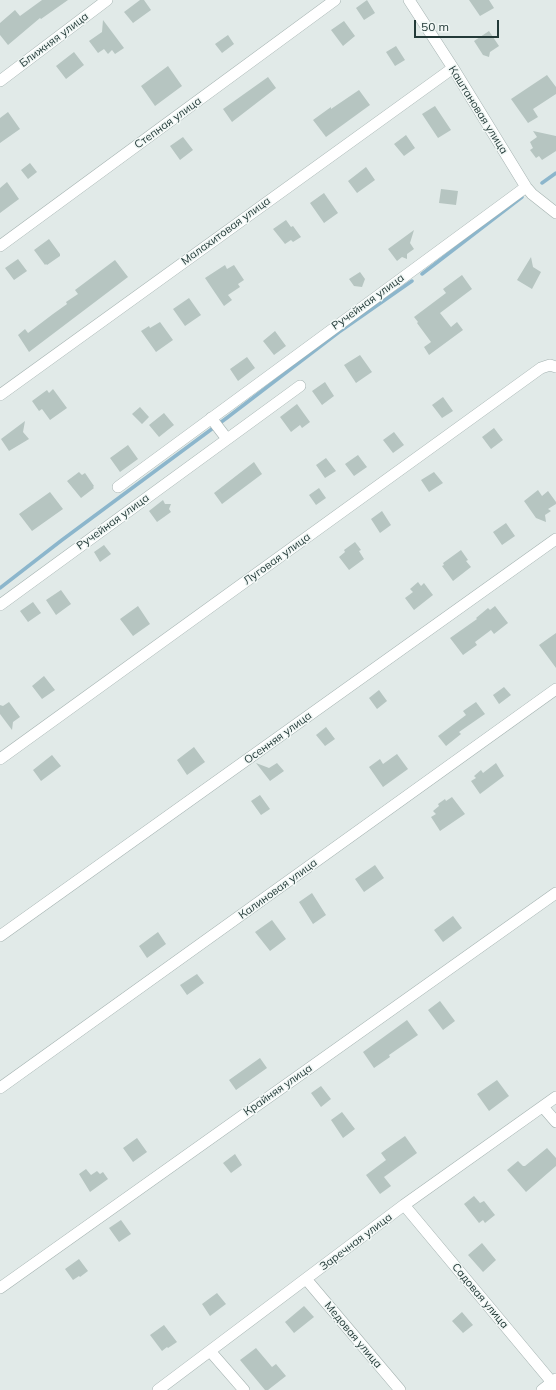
<!DOCTYPE html>
<html>
<head>
<meta charset="utf-8">
<style>
	body { margin:0 }
	#map { position:relative; width:556px; height:1390px; overflow:hidden; background:#e1eae8; font-family:Mulish,sans-serif }
	canvas { display:block }
	.scale { position:absolute; left:414px; top:20px; width:85px; height:18px; box-sizing:border-box; border:2px solid #233a38; border-top:0; padding-left:5px; font-size:12px; line-height:14px; white-space:nowrap; color:#233a38; -webkit-text-stroke:3px #f1f7f5; paint-order:stroke }
</style>
</head>
<body>
<div id="map">
<canvas width="556" height="1390"></canvas>
<div class="scale">50 m</div>
</div>
<script>
const context = document.querySelector('canvas').getContext('2d');
context.lineJoin = 'round';
function stroke(path, color, width, dash) {
  context.strokeStyle = color;
  context.lineWidth = width;
  context.lineCap = dash ? 'butt' : 'round';
  context.setLineDash(dash || []);
  context.stroke(path);
}
function fillPath(path, color) {
  context.fillStyle = color;
  context.fill(path, 'evenodd');
}
function label(font, color, halo, rows, align = 'center') {
  context.font = font + ' Mulish,sans-serif';
  context.lineWidth = 3;
  context.setLineDash([]);
  context.textBaseline = 'middle';
  context.strokeStyle = halo;
  context.fillStyle = color;
  for (const [text, x, y, turn = 0] of rows) {
    context.save();
    context.translate(x, y);
    context.rotate((+turn || 0) * Math.PI / 180);
    context.textAlign = isNaN(turn) ? turn : align;
    if (halo) context.strokeText(text, 0, 0);
    context.fillText(text, 0, 0);
    context.restore();
  }
}
const stream = new Path2D(`
	M 542,183 L 556,173
	M 422,274 L 522,197
	M 0,588 L 62,540 L 228,417 L 339,332 L 412,281`);
const building = new Path2D(`
	M 42,0 L 68,0 L 41,19 L 40,18 L 8,45 L 0,35 L 0,23 L 15,10 L 20,16 Z
	M 140,0 L 144,0 L 151,10 L 133,23 L 124,12 Z
	M 367,0 L 375,13 L 364,20 L 356,8 Z
	M 469,0 L 489,0 L 494,8 L 480,16 Z
	M 103,20 L 124,48 L 115,54 L 112,50 L 108,54 L 104,49 L 98,53 L 89,41 L 102,32 Z
	M 344,21 L 355,36 L 343,46 L 331,30 Z
	M 489,31 L 499,46 L 490,52 L 489,57 L 483,55 L 474,41 Z
	M 228,35 L 234,44 L 222,53 L 215,44 Z
	M 396,46 L 405,60 L 395,66 L 386,52 Z
	M 74,52 L 84,65 L 66,79 L 56,66 Z
	M 168,66 L 182,86 L 155,106 L 141,86 Z
	M 547,75 L 556,87 L 556,94 L 533,109 L 538,117 L 528,123 L 511,99 Z
	M 268,77 L 276,88 L 232,122 L 223,109 Z
	M 359,90 L 370,105 L 326,137 L 313,120 L 331,107 L 331,109 Z
	M 435,106 L 451,130 L 438,138 L 422,114 Z
	M 8,112 L 20,129 L 0,143 L 0,118 Z
	M 533,131 L 556,136 L 556,151 L 542,160 L 539,156 L 536,158 L 530,150 L 533,148 L 530,142 L 537,137 Z
	M 406,135 L 415,148 L 404,156 L 394,144 Z
	M 183,137 L 193,150 L 180,160 L 170,146 Z
	M 30,163 L 37,172 L 28,179 L 21,170 Z
	M 366,167 L 375,180 L 357,193 L 348,181 Z
	M 7,182 L 19,199 L 0,213 L 0,188 Z
	M 441,189 L 458,191 L 456,205 L 439,203 Z
	M 324,193 L 338,213 L 324,223 L 310,203 Z
	M 286,220 L 291,227 L 293,226 L 301,237 L 293,242 L 291,240 L 285,244 L 273,229 Z
	M 414,230 L 410,243 L 414,249 L 407,254 L 407,259 L 402,257 L 397,261 L 388,249 Z
	M 49,239 L 60,254 L 60,256 L 47,265 L 46,264 L 45,265 L 34,250 Z
	M 531,257 L 533,267 L 541,272 L 532,289 L 517,280 Z
	M 18,259 L 27,271 L 14,280 L 5,268 Z
	M 115,260 L 128,277 L 29,352 L 18,335 L 25,329 L 28,333 L 53,314 L 67,304 L 66,302 L 78,294 L 75,290 Z
	M 225,265 L 227,269 L 234,265 L 244,280 L 238,284 L 240,287 L 228,295 L 232,300 L 224,306 L 205,278 Z
	M 360,272 L 365,279 L 362,287 L 354,286 L 349,279 Z
	M 462,275 L 472,289 L 440,313 L 451,327 L 457,322 L 463,330 L 429,355 L 424,347 L 431,342 L 417,323 L 418,322 L 414,317 L 446,293 L 443,289 Z
	M 189,298 L 201,315 L 185,326 L 173,309 Z
	M 160,322 L 173,340 L 156,352 L 141,331 L 149,326 L 150,328 Z
	M 275,331 L 286,346 L 274,355 L 263,341 Z
	M 360,355 L 372,372 L 356,383 L 344,365 Z
	M 247,357 L 255,368 L 238,381 L 230,369 Z
	M 325,382 L 334,396 L 322,405 L 312,391 Z
	M 53,389 L 67,408 L 50,420 L 42,409 L 39,411 L 32,401 L 47,390 L 49,393 Z
	M 443,397 L 453,411 L 442,418 L 432,405 Z
	M 297,404 L 310,422 L 302,428 L 300,425 L 291,432 L 280,417 Z
	M 140,407 L 149,417 L 142,424 L 132,414 Z
	M 164,413 L 174,425 L 159,437 L 149,425 Z
	M 25,421 L 23,432 L 29,439 L 9,451 L 1,439 Z
	M 494,428 L 503,440 L 491,449 L 482,437 Z
	M 394,432 L 404,445 L 393,453 L 383,440 Z
	M 128,445 L 138,459 L 120,472 L 110,458 Z
	M 358,455 L 367,467 L 354,476 L 345,464 Z
	M 326,458 L 336,471 L 325,478 L 316,465 Z
	M 254,462 L 262,474 L 222,504 L 214,493 Z
	M 79,472 L 82,475 L 85,473 L 94,486 L 93,487 L 94,488 L 81,498 L 67,481 Z
	M 434,472 L 443,483 L 429,492 L 421,480 Z
	M 319,488 L 326,498 L 316,505 L 309,495 Z
	M 538,490 L 542,496 L 548,491 L 556,502 L 556,504 L 548,509 L 551,511 L 545,515 L 546,522 L 536,518 L 524,501 Z
	M 50,492 L 63,509 L 32,531 L 19,514 Z
	M 163,500 L 165,504 L 171,504 L 169,509 L 171,512 L 157,522 L 149,511 Z
	M 382,511 L 391,525 L 380,533 L 371,519 Z
	M 506,523 L 515,536 L 502,545 L 493,532 Z
	M 355,542 L 361,550 L 359,551 L 364,559 L 349,570 L 339,557 L 345,552 L 344,550 Z
	M 104,545 L 111,554 L 100,562 L 94,552 Z
	M 461,550 L 468,560 L 466,561 L 471,567 L 453,581 L 442,566 L 444,565 L 443,563 Z
	M 418,582 L 421,586 L 424,583 L 433,595 L 414,610 L 405,598 L 413,592 L 410,589 Z
	M 61,590 L 71,604 L 56,615 L 46,600 Z
	M 33,602 L 41,613 L 28,622 L 20,611 Z
	M 138,606 L 150,624 L 133,636 L 120,619 Z
	M 495,606 L 508,623 L 494,634 L 491,630 L 475,642 L 477,645 L 463,655 L 450,638 L 477,619 L 476,618 L 488,608 L 490,610 Z
	M 556,633 L 556,668 L 539,645 Z
	M 44,676 L 55,690 L 42,699 L 32,686 Z
	M 504,687 L 511,695 L 499,704 L 493,695 Z
	M 379,690 L 387,701 L 377,709 L 369,698 Z
	M 9,702 L 20,717 L 13,722 L 12,730 L 0,714 L 0,705 L 3,706 Z
	M 476,702 L 485,714 L 459,732 L 461,734 L 446,746 L 438,736 L 466,715 L 463,711 Z
	M 326,727 L 335,739 L 325,746 L 316,735 Z
	M 194,747 L 205,762 L 187,775 L 177,760 Z
	M 397,754 L 408,769 L 383,787 L 369,767 L 380,759 L 383,764 Z
	M 52,755 L 61,766 L 41,781 L 33,770 Z
	M 256,763 L 269,768 L 277,763 L 284,771 L 270,781 Z
	M 496,763 L 504,776 L 480,794 L 471,781 L 476,778 L 474,776 L 481,770 L 483,773 Z
	M 260,795 L 270,809 L 261,815 L 251,801 Z
	M 452,797 L 465,814 L 440,831 L 431,817 L 436,814 L 433,811 L 439,806 L 438,804 L 445,799 L 446,801 Z
	M 375,865 L 384,878 L 364,892 L 355,879 Z
	M 312,893 L 326,915 L 313,924 L 299,902 Z
	M 453,916 L 462,928 L 443,942 L 434,930 Z
	M 272,920 L 286,939 L 270,951 L 255,932 Z
	M 158,932 L 166,944 L 147,958 L 139,946 Z
	M 197,974 L 204,983 L 187,995 L 180,985 Z
	M 440,1001 L 455,1021 L 443,1030 L 428,1010 Z
	M 407,1020 L 418,1035 L 389,1055 L 390,1057 L 374,1068 L 363,1052 Z
	M 260,1058 L 267,1068 L 236,1090 L 229,1080 Z
	M 497,1080 L 509,1096 L 489,1111 L 477,1094 Z
	M 321,1086 L 331,1099 L 321,1107 L 311,1093 Z
	M 342,1112 L 355,1129 L 343,1138 L 331,1120 Z
	M 405,1136 L 417,1153 L 384,1177 L 391,1186 L 380,1194 L 366,1175 L 386,1160 L 381,1153 Z
	M 137,1138 L 147,1152 L 133,1162 L 123,1148 Z
	M 547,1148 L 556,1158 L 556,1166 L 526,1192 L 507,1170 L 518,1161 L 523,1166 L 525,1166 Z
	M 235,1154 L 242,1165 L 231,1173 L 223,1163 Z
	M 86,1169 L 91,1175 L 97,1171 L 100,1174 L 103,1172 L 108,1179 L 90,1192 L 79,1174 Z
	M 474,1196 L 480,1203 L 484,1201 L 495,1215 L 485,1223 L 483,1220 L 479,1223 L 464,1204 Z
	M 121,1220 L 131,1234 L 119,1242 L 109,1228 Z
	M 482,1243 L 496,1260 L 483,1272 L 468,1255 Z
	M 79,1259 L 88,1271 L 80,1277 L 79,1276 L 73,1280 L 65,1269 Z
	M 217,1293 L 226,1304 L 210,1316 L 202,1304 Z
	M 304,1306 L 314,1317 L 294,1333 L 285,1322 Z
	M 462,1312 L 473,1325 L 463,1333 L 452,1321 Z
	M 164,1325 L 177,1342 L 168,1348 L 167,1347 L 162,1351 L 150,1335 Z
	M 256,1348 L 272,1367 L 276,1364 L 286,1376 L 268,1390 L 265,1390 L 240,1360 Z`);
const minor = new Path2D(`
	M 409,0 L 453,68 L 526,187 L 532,194 L 556,213
	M 0,81 L 107,0
	M 0,246 L 335,0
	M 0,395 L 453,68
	M 211,418 L 227,439
	M 118,487 L 526,187
	M 0,605 L 300,386
	M 0,759 L 541,368 L 550,365 L 556,367
	M 0,936 L 556,539
	M 0,1088 L 556,689
	M 543,1107 L 556,1122
	M 404,1205 L 556,1387
	M 306,1279 L 400,1390
	M 0,1288 L 556,893
	M 210,1351 L 244,1390
	M 158,1390 L 404,1205 L 556,1097
	M 542,1390 L 556,1379`);
const streetNames = [
	["Ближняя улица",54,40,-37],
	["Каштановая улица",478,110,58],
	["Степная улица",168,123,-36],
	["Малахитовая улица",226,231,-36],
	["Ручейная улица",368,302,-36],
	["Ручейная улица",113,522,-36],
	["Луговая улица",277,559,-36],
	["Осенняя улица",278,738,-36],
	["Калиновая улица",278,889,-36],
	["Крайняя улица",278,1090,-35],
	["Заречная улица",356,1242,-37],
	["Садовая улица",480,1296,50],
	["Медовая улица",353,1335,50]
];
stroke(stream, '#8cb6cc', 3.5);
fillPath(building, '#b6c5c1');
stroke(minor, '#a4b2b0', 12);
stroke(minor, '#fff', 11);
label('11px', '#233a38', '#f1f7f5', streetNames);
</script>
</body>
</html>
